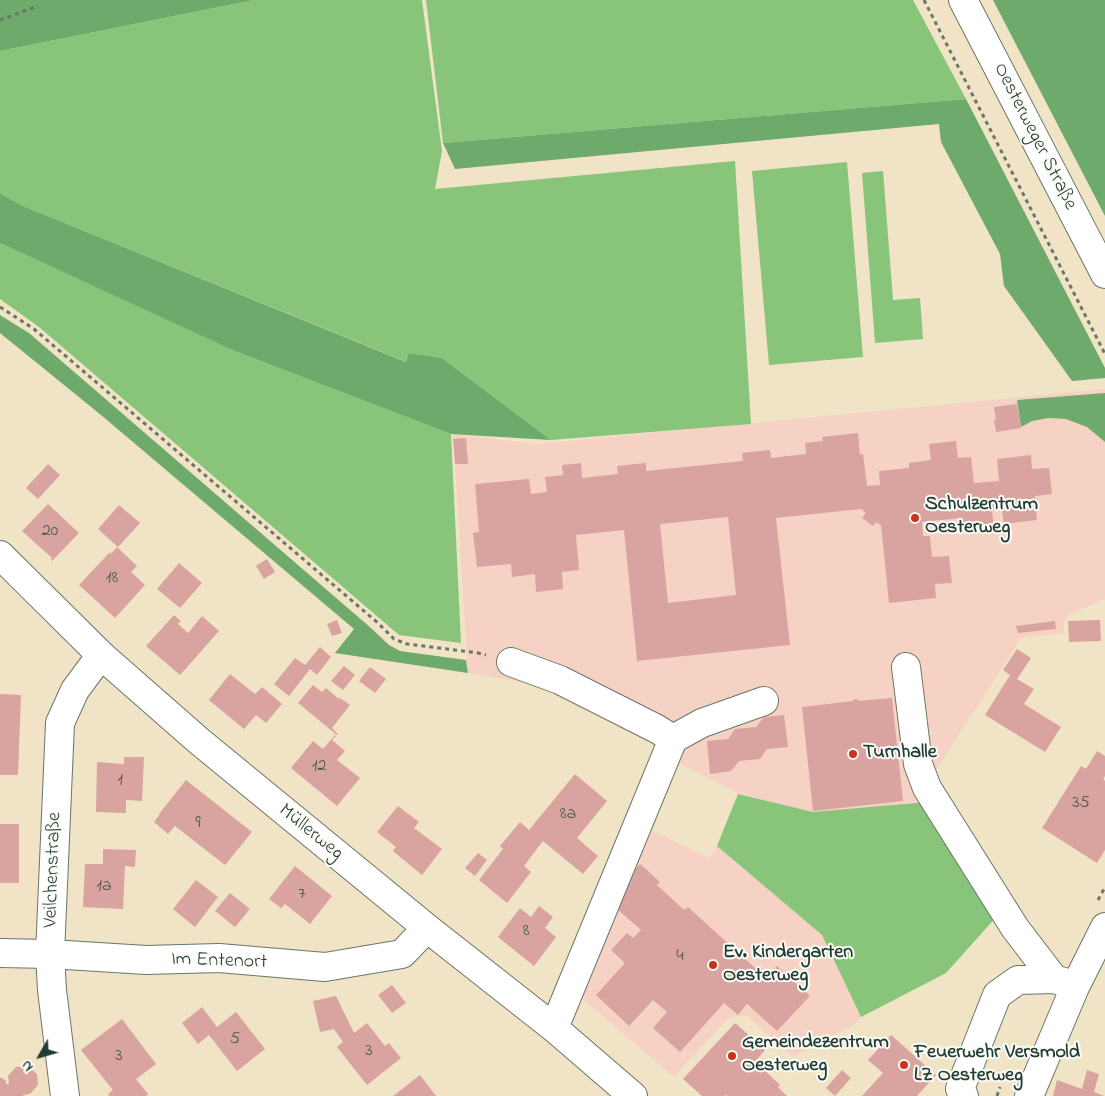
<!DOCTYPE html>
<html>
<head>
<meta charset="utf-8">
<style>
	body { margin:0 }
	#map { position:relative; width:1105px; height:1096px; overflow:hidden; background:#f1e3c6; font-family:"Indie Flower",sans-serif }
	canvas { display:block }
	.north { position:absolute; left:15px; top:1031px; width:50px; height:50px; -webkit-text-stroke:4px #fdfcf7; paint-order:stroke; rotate:232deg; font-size:14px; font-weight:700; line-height:20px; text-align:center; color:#1f3d34 }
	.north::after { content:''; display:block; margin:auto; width:18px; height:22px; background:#1f3d34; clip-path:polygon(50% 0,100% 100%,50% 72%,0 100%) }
</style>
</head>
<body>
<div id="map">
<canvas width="1105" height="1096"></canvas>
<div class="north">N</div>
</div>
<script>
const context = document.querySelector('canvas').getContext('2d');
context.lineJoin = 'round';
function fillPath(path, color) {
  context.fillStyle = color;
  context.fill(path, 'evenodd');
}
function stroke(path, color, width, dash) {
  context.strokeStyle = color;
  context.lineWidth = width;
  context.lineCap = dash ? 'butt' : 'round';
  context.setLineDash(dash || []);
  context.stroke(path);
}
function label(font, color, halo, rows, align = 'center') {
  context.font = font + ' "Indie Flower",sans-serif';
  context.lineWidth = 4;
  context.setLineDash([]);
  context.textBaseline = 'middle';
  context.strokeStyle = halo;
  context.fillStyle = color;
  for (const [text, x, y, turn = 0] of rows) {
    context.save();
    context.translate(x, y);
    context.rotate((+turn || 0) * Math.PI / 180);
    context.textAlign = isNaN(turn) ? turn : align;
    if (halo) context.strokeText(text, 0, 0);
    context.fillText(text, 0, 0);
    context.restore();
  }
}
const built = new Path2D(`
	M 1105,389 L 1105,599 L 1065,616 L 1063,633 L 1021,638 L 935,772 L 1015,904 L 927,801 L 815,814 L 738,793 L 672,760 L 652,741 L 552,687 L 468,673 L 453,434 L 537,444 Z
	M 644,827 L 710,858 L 717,846 L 822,935 L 861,1017 L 855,1024 L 793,1057 L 746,1015 L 728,1018 L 674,1077 L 578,995 Z`);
const green = new Path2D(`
	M 254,0 L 422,0 L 442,151 L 435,189 L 735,161 L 751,424 L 551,440 L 442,358 L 409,353 L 407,362 L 23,206 L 0,193 L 0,51 Z
	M 426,0 L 913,0 L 966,99 L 443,143 Z
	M 847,162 L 863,357 L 769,365 L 752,171 Z
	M 883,171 L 893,300 L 920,298 L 923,339 L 875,343 L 862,173 Z
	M 1,242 L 232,350 L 451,434 L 461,643 L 399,635 L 39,327 L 0,299 L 0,245 Z
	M 738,794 L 813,812 L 927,802 L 998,915 L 946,973 L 861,1017 L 822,935 L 717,846 Z`);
const forest = new Path2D(`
	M 0,0 L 254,0 L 0,51 Z
	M 993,0 L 1105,0 L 1105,216 Z
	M 966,99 L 1105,368 L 1105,378 L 1072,381 L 1004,286 L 1000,254 L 941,142 L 939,124 L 455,169 L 443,143 Z
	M 0,193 L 23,206 L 406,362 L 409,353 L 442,358 L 551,440 L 451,434 L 232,350 L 1,243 L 0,245 Z
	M 0,315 L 29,333 L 371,628 L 389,645 L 400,651 L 466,660 L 468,673 L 335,653 L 354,629 L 101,415 L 0,333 Z
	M 1105,393 L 1105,442 L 1087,427 L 1066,419 L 1049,418 L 1032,421 L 1021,427 L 1017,400 Z`);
const building = new Path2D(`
	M 1017,404 L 1021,428 L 996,432 L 994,420 L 996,419 L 994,407 Z
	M 858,433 L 860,455 L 863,454 L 867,486 L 880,485 L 879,471 L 909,468 L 909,463 L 931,460 L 929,444 L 956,441 L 958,458 L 971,457 L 974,483 L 999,481 L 997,459 L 1031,455 L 1032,469 L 1049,468 L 1052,494 L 1035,496 L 1037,520 L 1004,524 L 1002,510 L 992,511 L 994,530 L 962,533 L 961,518 L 922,522 L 923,536 L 930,536 L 932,557 L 949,556 L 952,583 L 935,584 L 936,598 L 889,603 L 881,525 L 876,522 L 873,526 L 862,518 L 866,513 L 861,509 L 776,518 L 790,645 L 637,661 L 624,530 L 576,535 L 579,570 L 562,572 L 563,589 L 536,592 L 535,574 L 512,577 L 511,564 L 477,567 L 473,533 L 479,532 L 475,484 L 529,479 L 531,494 L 547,492 L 545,477 L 563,475 L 562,465 L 581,463 L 582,478 L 618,474 L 617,466 L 646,463 L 646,471 L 743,461 L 742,453 L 770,450 L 771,458 L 806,454 L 805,443 L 823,441 L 822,437 ZM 728,517 L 736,595 L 668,603 L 660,524 Z
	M 466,438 L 468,464 L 455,464 L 453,439 Z
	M 48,464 L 60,475 L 38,499 L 26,488 Z
	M 48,504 L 79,533 L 52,561 L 51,560 L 52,558 L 22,531 Z
	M 119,505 L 140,523 L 118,547 L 98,529 Z
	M 117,547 L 137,566 L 131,572 L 145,585 L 115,618 L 79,585 L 110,552 L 111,554 Z
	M 267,559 L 275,572 L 264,579 L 256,566 Z
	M 179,563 L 202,583 L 180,608 L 157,589 Z
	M 174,615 L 181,621 L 178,624 L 188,633 L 202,616 L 219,631 L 180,675 L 146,646 Z
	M 337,620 L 342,633 L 332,636 L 327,624 Z
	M 1100,620 L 1101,641 L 1069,642 L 1068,621 Z
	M 1055,621 L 1056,629 L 1018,633 L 1016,626 Z
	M 320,647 L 331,657 L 317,675 L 310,669 L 289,696 L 274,684 L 295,658 L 305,665 Z
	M 1017,649 L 1031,658 L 1017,679 L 1034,689 L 1024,704 L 1061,727 L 1045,752 L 985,715 L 1010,675 L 1003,670 Z
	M 344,666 L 355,675 L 343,690 L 331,681 Z
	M 370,667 L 386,679 L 375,693 L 359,681 Z
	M 230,674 L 255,694 L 262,687 L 282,704 L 266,723 L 256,715 L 244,729 L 209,700 Z
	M 313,685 L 322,692 L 326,688 L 339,699 L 340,698 L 350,705 L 332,728 L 338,734 L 337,735 L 298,703 Z
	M 0,694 L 21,695 L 18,775 L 0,775 Z
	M 892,698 L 903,801 L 813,811 L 802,707 L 853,701 L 853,700 L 858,699 L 858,701 Z
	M 784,715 L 788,747 L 767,749 L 760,759 L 739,761 L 731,771 L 710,774 L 707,741 L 728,739 L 735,729 L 756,727 L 764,717 Z
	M 335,735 L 336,736 L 332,740 L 345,751 L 337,760 L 360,778 L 337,806 L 291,768 L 313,741 L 323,749 Z
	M 1097,751 L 1105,756 L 1105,776 L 1103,779 L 1105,781 L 1105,850 L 1097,863 L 1042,828 L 1081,766 L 1086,769 Z
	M 124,757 L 144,757 L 142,801 L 126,800 L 126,813 L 96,812 L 97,762 L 124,764 Z
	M 575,774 L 607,801 L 577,838 L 598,856 L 583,874 L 543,841 L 524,866 L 531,872 L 507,903 L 479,880 L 503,849 L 500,846 L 520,822 L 529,830 Z
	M 186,780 L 252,832 L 225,865 L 175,826 L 168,834 L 154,822 L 160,814 L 159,814 Z
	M 398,806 L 419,822 L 414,828 L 442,849 L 422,875 L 393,851 L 396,847 L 377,832 Z
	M 0,824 L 19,824 L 19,883 L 0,883 Z
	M 103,849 L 136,850 L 135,867 L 125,866 L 123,909 L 83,907 L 85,864 L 103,864 Z
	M 478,853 L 487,860 L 475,876 L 465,868 Z
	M 640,864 L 660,882 L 657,885 L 683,909 L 685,910 L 688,907 L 766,978 L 777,966 L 810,996 L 777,1031 L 747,1004 L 738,1015 L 724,1003 L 680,1052 L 653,1028 L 667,1012 L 653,1000 L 629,1026 L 596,995 L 625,963 L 611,950 L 627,933 L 633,938 L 641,930 L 616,908 L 621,902 L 619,900 L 628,877 Z
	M 295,866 L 332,896 L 310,924 L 285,904 L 281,908 L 269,899 Z
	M 196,880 L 218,897 L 195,927 L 173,909 Z
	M 230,893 L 250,909 L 235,927 L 215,911 Z
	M 539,906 L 553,917 L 545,928 L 556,937 L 534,966 L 498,937 L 520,908 L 531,917 Z
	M 392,985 L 406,1003 L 392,1013 L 378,995 Z
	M 336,996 L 354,1033 L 367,1023 L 385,1046 L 389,1043 L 401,1058 L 367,1085 L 337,1047 L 343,1042 L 334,1029 L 320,1032 L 313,1001 Z
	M 202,1007 L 217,1027 L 236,1012 L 265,1049 L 237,1071 L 209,1035 L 198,1044 L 182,1023 Z
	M 122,1019 L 156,1064 L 136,1079 L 148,1094 L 146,1096 L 110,1096 L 108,1094 L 113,1090 L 81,1050 Z
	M 735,1023 L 750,1036 L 751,1034 L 756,1039 L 755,1041 L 765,1050 L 754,1063 L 762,1070 L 763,1069 L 780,1085 L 778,1087 L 787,1096 L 727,1096 L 726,1095 L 724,1096 L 702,1096 L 683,1079 Z
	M 891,1035 L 936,1075 L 917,1096 L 862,1096 L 883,1073 L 868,1060 Z
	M 28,1066 L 37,1074 L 38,1085 L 30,1094 L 23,1095 L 23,1096 L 0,1096 L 0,1078 L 2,1078 L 6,1081 L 6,1084 L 9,1084 L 8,1076 L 16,1067 Z
	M 842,1070 L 851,1078 L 835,1096 L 826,1088 Z
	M 1087,1070 L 1099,1074 L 1094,1092 L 1104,1096 L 1053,1096 L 1057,1080 L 1082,1089 Z
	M 420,1075 L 436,1096 L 393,1096 Z`);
const path = new Path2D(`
	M 924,0 L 1105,354
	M 0,20 L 38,6
	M 0,307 L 34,329 L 378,623 L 394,639 L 407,644 L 478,653 L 486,655
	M 1098,900 L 1105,887
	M 997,1096 L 1000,1087`);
const minor = new Path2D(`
	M 0,555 L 101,655 L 199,741 L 427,928 L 554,1028 L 633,1096
	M 511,662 L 560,680 L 657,729 L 673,739
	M 906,667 L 918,764 L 927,788 L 1015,928 L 1054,979
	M 0,953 L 50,954 L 146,960 L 219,958 L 325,967 L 402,954 L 427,928
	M 554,1028 L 673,739 L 702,723 L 764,701
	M 65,1096 L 52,990 L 50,954 L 60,723 L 75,690 L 101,655
	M 964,1096 L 960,1089 L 997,995 L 1018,980 L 1054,979 L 1067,983`);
const major = new Path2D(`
	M 963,0 L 1105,274
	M 1029,1096 L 1075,987 L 1105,927`);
const markers = [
	[915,518,5,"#c8321e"],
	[853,754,5,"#c8321e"],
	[713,965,5,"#c8321e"],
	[732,1056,5,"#c8321e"],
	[904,1065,5,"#c8321e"]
];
const numberNames = [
	["20",50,532],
	["18",112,579],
	["12",319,767],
	["1",120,781],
	["35",1081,804],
	["8a",568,815],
	["9",198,824],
	["1a",104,887],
	["7",302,895],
	["8",526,932],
	["4",680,957],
	["5",235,1040],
	["3",369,1052],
	["3",119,1057]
];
const streetNames = [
	["Oesterweger Straße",1034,137,63],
	["Müllerweg",310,833,39],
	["Veilchenstraße",54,870,-88],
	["Im Entenort",219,962,2]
];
const poiNames = [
	["Schulzentrum",925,506],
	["Oesterweg",925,529],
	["Turnhalle",863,754],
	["Ev. Kindergarten",723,954],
	["Oesterweg",723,977],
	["Gemeindezentrum",742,1044],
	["Oesterweg",742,1067],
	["Feuerwehr Versmold",914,1054],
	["LZ Oesterweg",914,1077]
];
fillPath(built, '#f6d2c5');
fillPath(green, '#88c57b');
fillPath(forest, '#6eaa6b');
fillPath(building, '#d9a4a0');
stroke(minor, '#687767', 30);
stroke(major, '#687767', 30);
stroke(path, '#687767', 3, [4, 4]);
stroke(minor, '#fff', 28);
stroke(major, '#fff', 28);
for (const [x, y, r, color] of markers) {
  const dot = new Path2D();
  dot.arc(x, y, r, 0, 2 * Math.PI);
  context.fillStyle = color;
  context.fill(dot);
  stroke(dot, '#fdfcf7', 2);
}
label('18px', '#4e574f', null, numberNames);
label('20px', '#1f3d34', '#fdfcf7', streetNames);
label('bold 20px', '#1f3d34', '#fdfcf7', poiNames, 'left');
</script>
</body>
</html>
